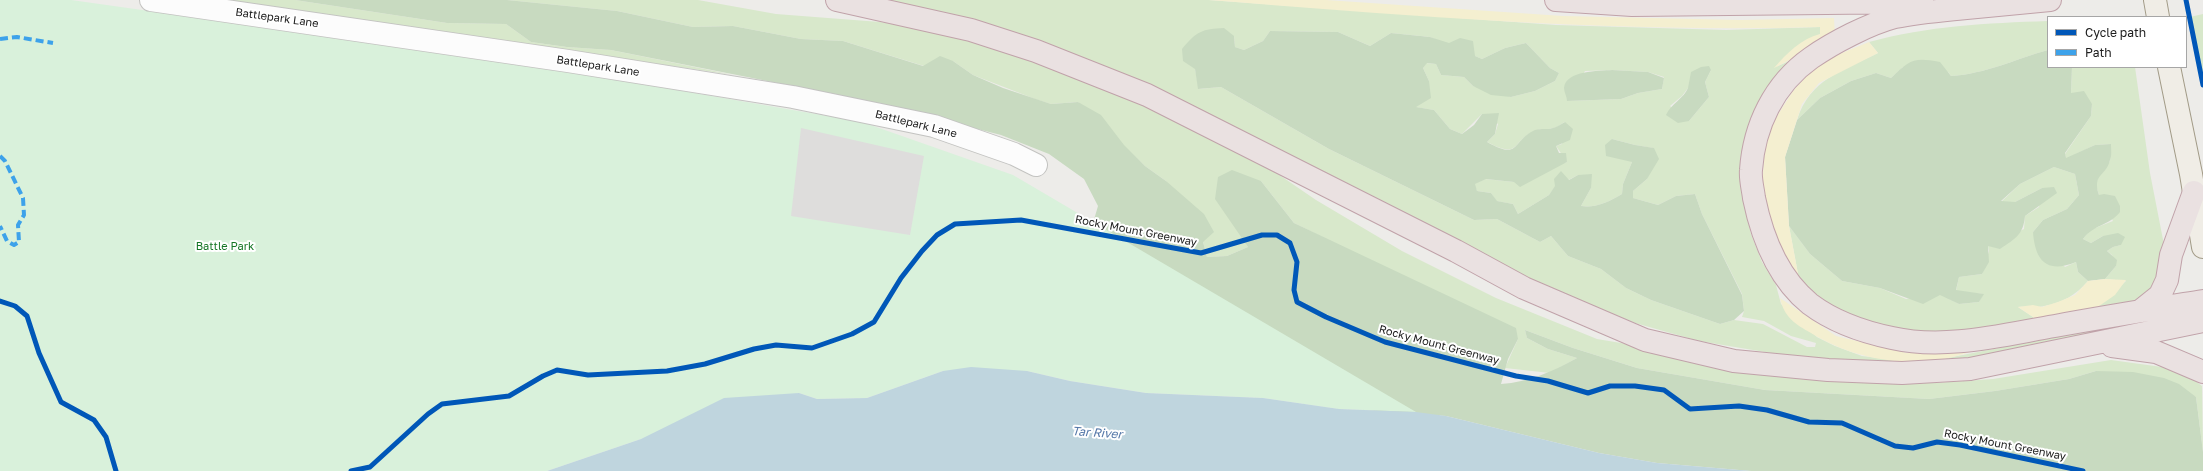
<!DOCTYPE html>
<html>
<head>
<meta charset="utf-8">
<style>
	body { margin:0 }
	#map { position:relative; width:2203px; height:471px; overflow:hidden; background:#edece9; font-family:"Golos Text",sans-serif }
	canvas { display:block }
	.legend { position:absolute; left:2047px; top:16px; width:140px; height:52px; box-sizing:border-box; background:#fff; border:1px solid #a6a6a6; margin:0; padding:5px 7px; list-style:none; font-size:12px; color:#202020 }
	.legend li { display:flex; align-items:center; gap:8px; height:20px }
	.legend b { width:20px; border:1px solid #a6a6a6 }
</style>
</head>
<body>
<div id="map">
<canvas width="2203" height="471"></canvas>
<ul class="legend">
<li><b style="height:5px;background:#0057b8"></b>Cycle path</li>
<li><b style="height:5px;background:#3da2ea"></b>Path</li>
</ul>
</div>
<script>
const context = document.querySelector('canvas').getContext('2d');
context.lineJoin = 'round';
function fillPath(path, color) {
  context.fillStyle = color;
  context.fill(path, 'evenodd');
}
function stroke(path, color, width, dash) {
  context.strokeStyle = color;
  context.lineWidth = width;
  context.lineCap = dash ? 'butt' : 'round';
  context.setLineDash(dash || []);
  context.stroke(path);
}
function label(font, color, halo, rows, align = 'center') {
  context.font = font + ' "Golos Text",sans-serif';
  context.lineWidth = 4;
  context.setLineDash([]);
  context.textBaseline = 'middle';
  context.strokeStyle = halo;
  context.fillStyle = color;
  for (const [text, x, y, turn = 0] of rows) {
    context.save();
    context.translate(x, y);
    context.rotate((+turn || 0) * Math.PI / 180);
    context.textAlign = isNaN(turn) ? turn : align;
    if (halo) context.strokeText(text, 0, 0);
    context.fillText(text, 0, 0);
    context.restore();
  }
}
const grass = new Path2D(`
	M 218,0 L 295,0 L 447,23 L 506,24 L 531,42 L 567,47 L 611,50 L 734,75 Z
	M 507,0 L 698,0 L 776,14 L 880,22 L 936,31 L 988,44 L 1120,93 L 1233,147 L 1275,172 L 1316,200 L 1402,251 L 1496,298 L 1597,339 L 1836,379 L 1934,383 L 1993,379 L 2111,360 L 2162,367 L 2188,375 L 2202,386 L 2203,452 L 2196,397 L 2096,371 L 2069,379 L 1995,391 L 1929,399 L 1765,390 L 1637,368 L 1573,348 L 1525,330 L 1527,338 L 1548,349 L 1577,358 L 1550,373 L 1505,368 L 1518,339 L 1385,268 L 1294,223 L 1261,181 L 1239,232 L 1248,247 L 1227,256 L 1207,257 L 1203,242 L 1166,181 L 1145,166 L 1078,102 L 1051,104 L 1035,99 L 973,75 L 953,61 L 924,66 L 843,41 L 801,39 L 733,26 L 693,27 L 617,11 Z
	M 875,0 L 1209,0 L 1556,25 L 1726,30 L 1820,27 L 1820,34 L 1776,67 L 1802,55 L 1782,73 L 1744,203 L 1751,234 L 1762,262 L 1776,285 L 1781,304 L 1817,337 L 1835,346 L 1862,356 L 1896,360 L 1883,363 L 1850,361 L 1789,356 L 1699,341 L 1635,323 L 1531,281 L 1184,104 ZM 1270,31 L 1338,32 L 1370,46 L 1391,33 L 1430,37 L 1482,59 L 1505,48 L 1526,43 L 1550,68 L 1559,73 L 1555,81 L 1535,91 L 1511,97 L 1473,86 L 1464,77 L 1441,75 L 1436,64 L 1426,63 L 1423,68 L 1429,81 L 1415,107 L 1434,110 L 1450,129 L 1462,134 L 1482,114 L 1498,124 L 1495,134 L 1487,142 C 1522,160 1510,141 1535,131 C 1542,128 1547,130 1553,128 C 1557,128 1561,124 1565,122 L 1562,144 L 1556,146 L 1567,162 L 1514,182 L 1485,179 L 1474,184 L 1477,191 L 1491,193 L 1496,201 L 1513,204 L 1518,214 L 1549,195 L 1555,187 L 1578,175 L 1591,188 L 1581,206 C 1596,208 1609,202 1622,194 L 1623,184 L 1632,162 L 1612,139 L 1635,145 L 1653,148 L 1647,179 L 1633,191 L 1633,198 L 1658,205 L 1676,196 L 1695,194 L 1702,214 L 1742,294 L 1744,311 L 1742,317 L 1764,321 L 1791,336 L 1816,343 L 1815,347 L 1807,347 L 1763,324 L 1734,320 L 1720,324 L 1651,300 L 1626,288 L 1601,269 L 1568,256 L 1551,236 L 1540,242 L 1497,219 L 1474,220 L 1329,149 L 1221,87 L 1199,89 L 1195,69 L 1234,36 L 1235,47 L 1244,50 L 1263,41 ZM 1612,70 L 1648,72 L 1664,77 L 1662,89 L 1638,93 L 1621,99 L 1567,101 L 1585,71 ZM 1711,70 L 1705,82 L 1709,97 L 1689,121 L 1670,106 L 1682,96 L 1688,88 Z
	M 2203,14 L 2203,81 L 2190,17 Z
	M 2048,21 L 2048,50 C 2016,59 1985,74 1951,76 L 1948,72 L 1903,67 L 1891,78 L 1876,73 L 1851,81 L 1820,98 L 1797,120 C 1810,79 1842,71 1878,53 L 1869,42 C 1928,26 1987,23 2048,21 Z
	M 2072,67 L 2135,67 L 2150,173 L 2166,255 L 2150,294 L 2131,304 L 2092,311 L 2126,281 L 2105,279 L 2116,266 L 2112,255 L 2107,251 L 2113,247 L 2121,245 L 2103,236 L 2091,243 L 2083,239 L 2090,230 L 2113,221 L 2099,195 L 2096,185 L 2098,177 L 2110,161 L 2111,144 L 2095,145 L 2066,159 L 2065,154 L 2091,116 L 2092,104 L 2071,93 Z
	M 2054,167 L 2075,174 L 2079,195 L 2067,209 L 2043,220 L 2033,232 L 2065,267 L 2076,262 L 2078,272 L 2088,281 C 2076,295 2062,303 2044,306 C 2037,308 2027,306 2018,307 L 2033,317 L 2036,322 L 1938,335 L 1864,323 L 1826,303 L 1799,279 L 1789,226 L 1810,254 L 1842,281 L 1880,288 L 1906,299 L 1940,294 L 1959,304 L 1979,302 L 1983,294 L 1956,291 L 1959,277 L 1982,274 L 1989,251 L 1988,246 L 2024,229 L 2025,216 L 2039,207 L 2042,188 L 2015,202 L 2001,202 L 2020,184 Z
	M 2096,329 L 2095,336 L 1974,357 L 1937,360 Z`);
const forest = new Path2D(`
	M 295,0 L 507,0 L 617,11 L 693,27 L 733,26 L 801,39 L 843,41 L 923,66 L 940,56 L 953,61 L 973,75 L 1003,88 L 1051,104 L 1078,102 L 1101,115 L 1124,145 L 1145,166 L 1166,181 L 1204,214 L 1214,232 L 1203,242 L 1207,257 L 1227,256 L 1248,247 L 1215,199 L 1218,177 L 1232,170 L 1261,181 L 1294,223 L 1516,328 L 1518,339 L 1508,359 L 1501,384 C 1529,382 1552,372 1577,358 L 1548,349 L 1527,338 L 1525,330 L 1573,348 L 1637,368 L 1765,390 L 1929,399 L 1995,391 L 2069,379 L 2096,371 L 2133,372 L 2164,378 L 2179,384 L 2196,397 L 2203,452 L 2203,471 L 1751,471 L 1657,463 L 1599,453 L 1446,416 L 1364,410 L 1081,264 L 1098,206 L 1084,179 L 1049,154 L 1001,135 L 868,101 L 611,50 L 567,47 L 531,42 L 506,24 L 447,23 Z
	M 1224,28 L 1234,36 L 1235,47 L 1244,50 L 1263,41 L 1270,31 L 1338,32 L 1370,46 L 1391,33 L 1430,37 L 1449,43 L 1460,38 L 1473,41 L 1475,56 L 1482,59 L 1505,48 L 1526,43 L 1550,68 L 1559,73 L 1555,81 L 1535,91 L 1511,97 L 1491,95 L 1473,86 L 1464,77 L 1441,75 L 1436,64 L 1427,63 L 1423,68 L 1429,81 L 1431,98 L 1416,107 L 1434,110 L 1450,129 L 1462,134 L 1474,125 L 1482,114 L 1499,113 L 1495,134 L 1487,142 C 1521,161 1511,141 1535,130 C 1542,128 1547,130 1553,128 C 1557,127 1561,124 1565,122 L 1573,129 L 1570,140 L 1556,146 L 1559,153 L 1566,153 L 1567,162 L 1520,187 L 1514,182 L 1486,179 L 1475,184 L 1477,191 L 1491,193 L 1497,201 L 1513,204 L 1518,214 L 1549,195 L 1555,186 L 1554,179 L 1561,171 L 1569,180 L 1578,175 L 1592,174 L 1591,188 L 1581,206 C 1596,208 1609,202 1622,194 L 1623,184 L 1632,162 L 1606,156 L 1605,145 L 1612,139 L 1635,145 L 1654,148 L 1659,159 L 1647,179 L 1633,191 L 1633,198 L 1658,205 L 1676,196 L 1695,194 L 1702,214 L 1742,295 L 1744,311 L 1734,320 L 1720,324 L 1651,300 L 1626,288 L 1601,269 L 1568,256 L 1551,236 L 1540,242 L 1497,219 L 1474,220 L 1329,149 L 1221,87 L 1198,89 L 1195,69 L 1183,61 L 1182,49 C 1197,31 1202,29 1224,28 Z
	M 2048,50 L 2048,67 L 2072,67 L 2071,93 L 2084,91 L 2092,104 L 2091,116 L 2065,153 L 2066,158 L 2095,145 L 2111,144 C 2111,149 2112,156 2110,160 C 2106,177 2092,173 2099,195 L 2104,194 L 2115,196 L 2120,206 L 2120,212 C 2109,226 2094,224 2083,239 L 2091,243 L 2103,236 L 2118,233 L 2125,237 L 2121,245 L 2113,247 L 2107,251 L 2117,260 L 2116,266 L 2105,279 L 2088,281 L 2078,272 L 2076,262 C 2047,274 2035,261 2033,232 L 2043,220 L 2067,209 L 2079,195 L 2075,174 L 2054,167 L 2020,184 L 2001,201 L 2015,202 L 2042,188 L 2054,187 L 2057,193 L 2025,216 C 2023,235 2016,238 2000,249 L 1988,246 L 1989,262 L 1982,274 L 1959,277 L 1956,290 L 1984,294 L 1979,302 L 1959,304 L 1940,295 L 1923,304 L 1880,288 L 1842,281 L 1810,254 L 1789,226 L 1785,157 L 1797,120 L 1820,98 L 1851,81 L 1876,73 L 1891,78 C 1910,60 1913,57 1940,62 L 1951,76 C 1985,74 2016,59 2048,50 Z
	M 1709,66 L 1711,70 L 1705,82 L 1709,97 L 1689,121 L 1678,123 L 1666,115 C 1671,104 1684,98 1688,88 C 1689,83 1690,77 1691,72 L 1701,67 Z
	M 1612,70 L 1648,72 L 1664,78 L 1662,89 L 1638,93 L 1621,99 L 1567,101 C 1567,97 1564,92 1564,88 C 1566,70 1599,71 1612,70 Z`);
const sand = new Path2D(`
	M 1209,0 L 1326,0 L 1563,16 L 1740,20 L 1834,18 L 1835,37 L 1774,68 C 1787,53 1801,39 1820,34 L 1820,27 C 1615,33 1412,16 1209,0 Z
	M 1869,42 L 1878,53 L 1819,83 L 1802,104 L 1785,157 L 1789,226 L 1799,279 L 1781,255 L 1761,207 L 1765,142 L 1777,116 L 1793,91 L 1812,70 L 1832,57 Z
	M 2105,279 L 2126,280 L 2115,295 L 2092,311 L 2036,322 L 2033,317 L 2018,307 L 2033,305 L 2042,307 L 2058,302 L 2075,295 L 2088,281 Z
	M 1780,298 L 1836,336 L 1907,353 L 1970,352 C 1960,355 1948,359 1937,360 C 1894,366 1848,356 1811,333 C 1795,324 1784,317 1780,298 Z`);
const park = new Path2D(`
	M 0,0 L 71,0 L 192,17 L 579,73 L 862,122 L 1013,175 L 1416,412 L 1338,409 L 1263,398 L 1146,393 L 1070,381 L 1027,371 L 943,371 L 867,398 L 817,399 L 799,393 L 641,439 L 547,471 L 0,471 Z`);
const parking = new Path2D(`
	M 801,128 L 924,156 L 910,235 L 791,216 Z`);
const water = new Path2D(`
	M 971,367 L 1027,371 L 1070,381 L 1146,393 L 1263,398 L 1339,409 L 1416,412 L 1446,416 L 1599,453 L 1657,463 L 1751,471 L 547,471 L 641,439 L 724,398 L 799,393 L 817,399 L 867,398 L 943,371 Z`);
const minor = new Path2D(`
	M 151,0 L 568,61 L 793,97 L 934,126 L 1014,154 L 1036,165`);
const major = new Path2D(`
	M 2155,0 L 2158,17
	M 2169,67 L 2191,174 L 2203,247`);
const highway = new Path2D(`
	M 837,0 L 971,30 L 1036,51 L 1147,95 L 1456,251 L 1524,288 L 1645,340 L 1734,361 L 1828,370 L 1902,373 L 1970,369 L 2203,321
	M 1556,0 L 1632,5 L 1922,2
	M 2050,0 C 2018,3 1987,6 1956,9 C 1936,11 1915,13 1895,17 C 1869,24 1834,42 1811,58 C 1774,84 1754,126 1751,170 C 1750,179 1753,189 1754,198 C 1762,237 1778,278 1810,304 C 1834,322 1863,332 1892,338 C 1945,350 2002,335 2055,326 C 2104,317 2154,309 2203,301
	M 2140,311 L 2160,295 L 2167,280 L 2171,255 L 2194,192
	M 2112,346 L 2156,352 L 2203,372`);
const quiet = new Path2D(`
	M 0,39 L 17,37 L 53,43
	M 0,156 L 5,161 L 23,198 L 24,215 L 18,225 L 19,242 L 14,245 L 7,241 L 0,226`);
const cycleway = new Path2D(`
	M 2186,0 L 2203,85
	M 0,301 L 15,306 L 27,316 L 39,353 L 61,402 L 94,420 L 106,437 L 116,471
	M 351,471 L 370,467 L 428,414 L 442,404 L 509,396 L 543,376 L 557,370 L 588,375 L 667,371 L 705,364 L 754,349 L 776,345 L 812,348 L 852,334 L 874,322 L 901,278 L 922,251 L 937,235 L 955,224 L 1021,220 L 1201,253 L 1262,235 L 1277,235 L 1290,243 L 1297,262 L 1294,290 L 1297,302 L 1326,317 L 1385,342 L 1516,376 L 1548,381 L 1588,393 L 1610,386 L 1635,386 L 1664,390 L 1690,409 L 1739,406 L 1767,410 L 1809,422 L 1842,423 L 1895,446 L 1913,448 L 1937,442 L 1960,445 L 2083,471`);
const streetNames = [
	["Battlepark Lane",277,18,8],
	["Battlepark Lane",598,66,9],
	["Battlepark Lane",916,124,14],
	["Rocky Mount Greenway",1136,231,11],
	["Rocky Mount Greenway",1439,345,15],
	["Rocky Mount Greenway",2005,445,11]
];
const parkNames = [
	["Battle Park",225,247]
];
const waterNames = [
	["Tar River",1097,433,4]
];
fillPath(grass, '#d8e8cb');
fillPath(forest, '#c8dac0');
fillPath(sand, '#f4efd0');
fillPath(park, '#d9f1db');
fillPath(parking, '#dedddc');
fillPath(water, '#bfd5de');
stroke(minor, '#c3c3c1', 24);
stroke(major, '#a29b87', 24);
stroke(highway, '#c0a2a9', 24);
stroke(minor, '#fcfcfc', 22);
stroke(major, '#f0ede6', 22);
stroke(highway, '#eae1e1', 22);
stroke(quiet, '#3da2ea', 4, [8, 4]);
stroke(cycleway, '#0057b8', 5);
label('11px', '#202020', '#fff', streetNames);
label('11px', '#157625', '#fff', parkNames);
label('italic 12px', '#5477a8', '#fff', waterNames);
</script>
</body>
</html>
